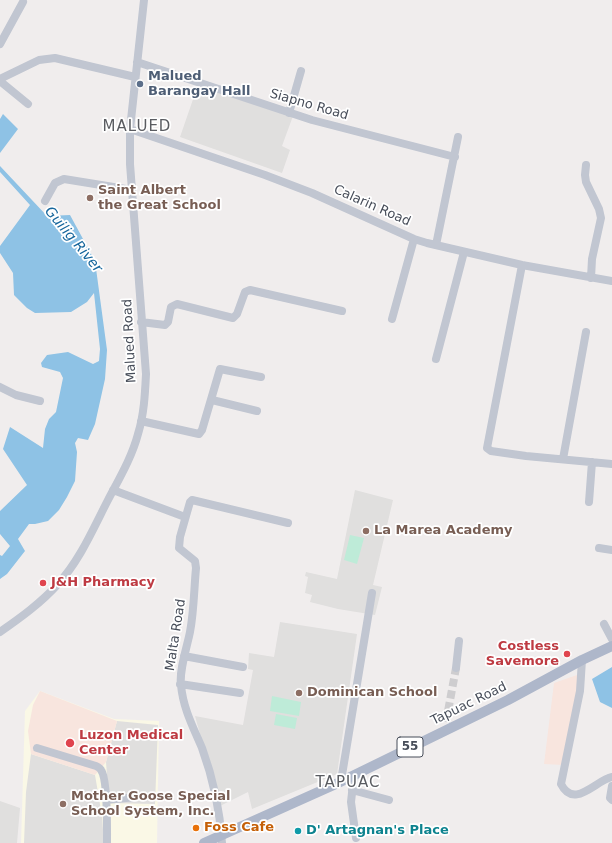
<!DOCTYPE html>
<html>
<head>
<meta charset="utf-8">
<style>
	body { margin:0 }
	canvas { display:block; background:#f0eded }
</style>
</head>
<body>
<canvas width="612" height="843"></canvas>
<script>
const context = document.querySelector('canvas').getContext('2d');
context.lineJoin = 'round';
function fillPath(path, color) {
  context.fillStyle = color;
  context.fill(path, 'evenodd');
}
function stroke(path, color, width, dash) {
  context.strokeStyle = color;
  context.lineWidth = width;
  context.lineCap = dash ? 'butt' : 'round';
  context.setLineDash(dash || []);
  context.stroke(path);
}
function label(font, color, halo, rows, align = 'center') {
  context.font = font + ' "DejaVu Sans",sans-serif';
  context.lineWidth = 3.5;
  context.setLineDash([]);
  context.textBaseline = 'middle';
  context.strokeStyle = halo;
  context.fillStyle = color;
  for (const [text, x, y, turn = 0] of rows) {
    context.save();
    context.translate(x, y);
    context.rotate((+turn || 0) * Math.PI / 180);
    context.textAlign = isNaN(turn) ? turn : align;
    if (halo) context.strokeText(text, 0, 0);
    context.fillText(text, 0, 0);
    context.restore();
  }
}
const commercial = new Path2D(`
	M 40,691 L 114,719 L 159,721 L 157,843 L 21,843 L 25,711 Z`);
const education = new Path2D(`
	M 199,82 L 293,116 L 282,146 L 290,150 L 282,173 L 180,137 Z
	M 355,490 L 393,500 L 373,585 L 382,587 L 375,615 L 338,609 L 310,602 L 312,595 L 305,593 L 308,577 L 305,576 L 306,572 L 337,579 Z
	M 280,622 L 357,634 L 337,774 L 252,809 L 248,792 L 220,806 L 195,716 L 243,725 L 253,670 L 248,669 L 249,653 L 274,657 Z
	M 117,721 L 158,725 L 155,804 L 109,803 L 106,762 Z
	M 31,754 L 95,775 L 102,816 L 104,843 L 24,843 L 26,792 Z
	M 0,801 L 20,808 L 17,843 L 0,843 Z`);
const medical = new Path2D(`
	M 577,675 L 579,692 L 563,765 L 544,764 L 554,683 Z
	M 40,691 L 117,721 L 106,762 L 95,775 L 31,754 L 28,731 L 33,705 Z`);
const green = new Path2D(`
	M 350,535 L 364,538 L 357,564 L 344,560 Z
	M 272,696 L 301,702 L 299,716 L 270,711 Z
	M 276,714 L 297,718 L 295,729 L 274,725 Z`);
const water = new Path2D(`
	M 3,114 L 18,129 L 0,153 L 0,119 Z
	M 0,166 L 47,216 L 70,215 L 95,261 L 107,350 L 105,379 L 95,424 L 88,440 L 78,438 L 75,443 L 77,452 L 75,481 L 67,497 L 59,510 L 48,521 L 35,524 L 29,524 L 18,539 L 25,551 L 7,574 L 0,579 L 0,555 L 2,556 L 10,546 L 0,534 L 0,511 L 27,485 L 3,449 L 10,427 L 43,448 L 45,429 L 49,419 L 56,412 L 63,378 L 60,372 L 42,367 L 41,363 L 47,355 L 68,352 L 93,364 L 99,361 L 100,349 L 94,293 L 87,302 L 71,312 L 35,313 L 27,308 L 14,295 L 13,273 L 0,253 L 0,246 L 30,205 L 0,172 Z
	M 612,667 L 612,708 L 600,702 L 592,679 Z`);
const minorTunnel = new Path2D(`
	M 446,722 L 456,668`);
const minor = new Path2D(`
	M 0,44 L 23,2
	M 137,62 L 312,120 L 455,157
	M 0,79 L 39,60 L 55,58 L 135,77
	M 0,81 L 28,104
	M 289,113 L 301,71
	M 130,129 L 265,175 L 312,193 L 414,239 L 427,243 L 522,265 L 612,281
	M 586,165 L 585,175 L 586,182 L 599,209 L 601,218 L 592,259 L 591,278
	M 45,201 L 55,183 L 64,179 L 132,190
	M 436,245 L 458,137
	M 522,265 L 487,448 L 491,451 L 526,456 L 612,464
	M 392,319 L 414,239
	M 141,322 L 165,325 L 168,322 L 171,307 L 177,304 L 233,318 L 237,314 L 245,292 L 250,290 L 342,311
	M 436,359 L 464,252
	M 0,387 L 16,395 L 40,401
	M 212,400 L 257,411
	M 141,421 L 199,434 L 202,430 L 220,369 L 261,377
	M 563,459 L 586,332
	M 113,490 L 185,517
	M 589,502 L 592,462
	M 599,548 L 612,550
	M 604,624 L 612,639
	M 0,632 C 20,618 41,603 58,584 C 80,560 93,529 108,500 C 119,479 132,457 138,434 C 144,415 145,394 146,374 L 130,164 L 130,129 L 144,0
	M 184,656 L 243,667
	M 582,660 L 580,691 L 561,784 C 574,810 596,780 612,777
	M 456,668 L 459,641
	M 180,684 L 240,693
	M 37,748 L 96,766 C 98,767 100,768 101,770 C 108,779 107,830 107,843
	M 354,775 L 351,802 L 356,838
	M 341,781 L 372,593
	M 612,786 L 610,798 L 612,800
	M 352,790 L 389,800
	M 106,800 L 136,797
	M 222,843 C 220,812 213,778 202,748 C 193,727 183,708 181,685 C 179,670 187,647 190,632 C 194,611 194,589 196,568 L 195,561 L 179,548 L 180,537 L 190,502 L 192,500 L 288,523`);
const major = new Path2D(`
	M 204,843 L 336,784 L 508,700 L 582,660 L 612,646`);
const markers = [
	[140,84,4,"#5c6f8a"],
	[90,198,4,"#8d6e63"],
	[366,531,4,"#8d6e63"],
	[43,583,4,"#e0444e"],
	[567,654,4,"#e0444e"],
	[299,693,4,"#8d6e63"],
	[70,743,5,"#e0444e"],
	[63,804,4,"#8d6e63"],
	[196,828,4,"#e8710a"],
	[298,831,4,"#0f9aa8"]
];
const shields = [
	[410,747,26]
];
const shieldNames = [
	["55",410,747]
];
const serviceNames = [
	["Malued",148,77],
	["Barangay Hall",148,92]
];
const streetNames = [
	["Siapno Road",309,105,16],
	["Calarin Road",372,206,24],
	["Malued Road",130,341,-93],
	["Malta Road",176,635,-81],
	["Tapuac Road",469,704,-26]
];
const educationNames = [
	["Saint Albert",98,191],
	["the Great School",98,206],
	["La Marea Academy",374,531],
	["Dominican School",307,693],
	["Mother Goose Special",71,797],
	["School System, Inc.",71,812]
];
const healthNames = [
	["J&H Pharmacy",51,583],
	["Costless",559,647,"right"],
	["Savemore",559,662,"right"],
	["Luzon Medical",79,736],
	["Center",79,751]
];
const foodNames = [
	["Foss Cafe",204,828]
];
const cultureNames = [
	["D' Artagnan's Place",306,831]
];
const waterNames = [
	["Guilig River",73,240,50]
];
const quarterNames = [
	["MALUED",137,127],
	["TAPUAC",348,783]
];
fillPath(commercial, '#faf8e6');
fillPath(education, '#e0dfde');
fillPath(medical, '#f8e5de');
fillPath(green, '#beebd8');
fillPath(water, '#8ec2e5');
stroke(minorTunnel, '#cecdcf', 8, [8, 4]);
stroke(minor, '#c1c6d1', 8);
stroke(major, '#aeb7ca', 10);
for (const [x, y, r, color] of markers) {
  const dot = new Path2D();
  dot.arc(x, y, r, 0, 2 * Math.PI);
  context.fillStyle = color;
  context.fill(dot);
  stroke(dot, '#fff', 1.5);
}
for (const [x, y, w] of shields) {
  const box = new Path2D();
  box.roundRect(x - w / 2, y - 10, w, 20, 3);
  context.fillStyle = '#fff';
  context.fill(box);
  stroke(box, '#474d59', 1);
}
label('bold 12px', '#474d59', null, shieldNames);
label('bold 13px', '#4e5e75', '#fff', serviceNames, 'left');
label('13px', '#474d59', '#fff', streetNames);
label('bold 13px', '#785e54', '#fff', educationNames, 'left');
label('bold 13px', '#be3a42', '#fff', healthNames, 'left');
label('bold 13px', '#c56008', '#fff', foodNames, 'left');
label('bold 13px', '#0d838f', '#fff', cultureNames, 'left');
label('italic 14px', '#16669c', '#fff', waterNames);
context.letterSpacing = '1px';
label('15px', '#5a5c61', '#fff', quarterNames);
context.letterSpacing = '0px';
</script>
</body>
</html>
